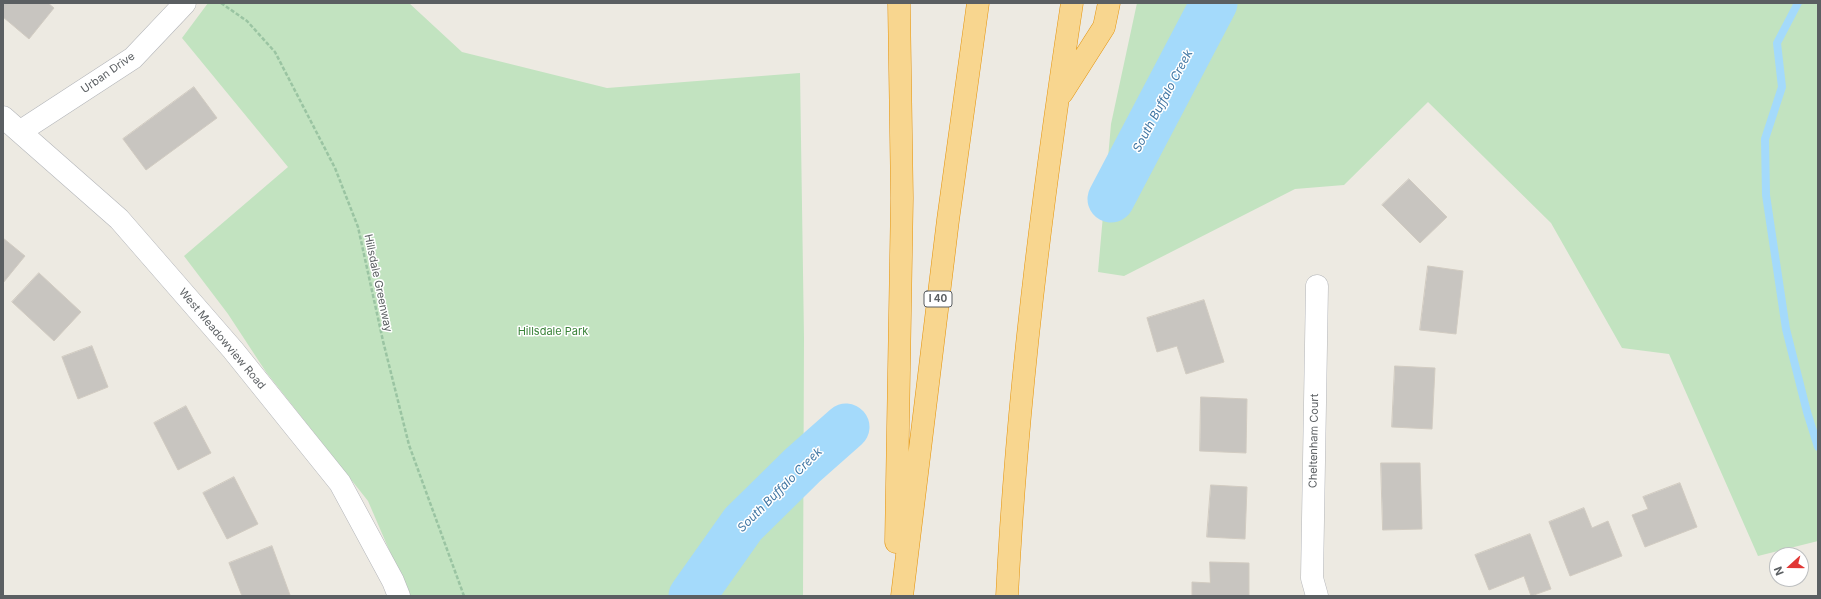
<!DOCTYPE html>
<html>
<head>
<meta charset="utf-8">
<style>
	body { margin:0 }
	#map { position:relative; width:1821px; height:599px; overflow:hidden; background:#edeae2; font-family:Inter,sans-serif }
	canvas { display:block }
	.frame { position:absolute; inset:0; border:4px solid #5b5f62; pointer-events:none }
	.north { position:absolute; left:1769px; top:547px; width:40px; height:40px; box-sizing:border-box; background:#fff; border:1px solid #bdbfc0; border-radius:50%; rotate:249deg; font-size:11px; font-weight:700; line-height:16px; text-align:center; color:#5b5f62 }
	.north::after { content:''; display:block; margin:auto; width:14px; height:18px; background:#e13735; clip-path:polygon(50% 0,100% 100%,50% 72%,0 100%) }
</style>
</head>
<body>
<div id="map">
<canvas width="1821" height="599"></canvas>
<div class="frame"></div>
<div class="north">N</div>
</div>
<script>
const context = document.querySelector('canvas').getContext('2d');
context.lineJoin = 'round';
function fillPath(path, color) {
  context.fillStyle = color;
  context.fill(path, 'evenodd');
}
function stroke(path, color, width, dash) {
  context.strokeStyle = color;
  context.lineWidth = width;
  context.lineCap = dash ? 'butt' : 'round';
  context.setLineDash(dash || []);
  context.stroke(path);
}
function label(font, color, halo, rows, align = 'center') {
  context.font = font + ' Inter,sans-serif';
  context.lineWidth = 3;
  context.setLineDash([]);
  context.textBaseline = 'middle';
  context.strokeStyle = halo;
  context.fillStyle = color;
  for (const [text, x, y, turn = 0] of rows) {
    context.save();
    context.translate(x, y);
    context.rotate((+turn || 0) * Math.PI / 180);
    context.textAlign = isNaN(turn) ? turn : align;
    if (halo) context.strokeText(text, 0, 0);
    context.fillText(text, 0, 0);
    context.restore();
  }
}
const green = new Path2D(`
	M 208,3 L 409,3 L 462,52 L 607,88 L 800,73 L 804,338 L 803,596 L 409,596 L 368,501 L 266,372 L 228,314 L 184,256 L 288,167 L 182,38 Z
	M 1137,3 L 1818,3 L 1818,541 L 1758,556 L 1669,354 L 1622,348 L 1551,223 L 1428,102 L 1344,185 L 1295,189 L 1124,276 L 1098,272 L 1111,124 Z`);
const stream = new Path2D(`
	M 1798,3 L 1777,43 L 1782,87 L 1765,139 L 1766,195 L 1786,329 L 1807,412 L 1818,447`);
const river = new Path2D(`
	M 1111,199 L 1214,3
	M 692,596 L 743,524 L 803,465 L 846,427`);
const building = new Path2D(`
	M 3,3 L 48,3 L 54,8 L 29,39 L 3,17 Z
	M 194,87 L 217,118 L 146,170 L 123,139 Z
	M 1409,179 L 1447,217 L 1420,243 L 1382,205 Z
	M 3,238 L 25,256 L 3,283 Z
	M 1428,266 L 1463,271 L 1456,334 L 1420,330 Z
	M 39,273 L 81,312 L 54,341 L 12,302 Z
	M 1204,300 L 1224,362 L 1186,374 L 1177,346 L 1157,352 L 1147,318 Z
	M 92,346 L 108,387 L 78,399 L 62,357 Z
	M 1395,366 L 1435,368 L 1432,429 L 1392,427 Z
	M 1201,397 L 1247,399 L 1246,453 L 1200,451 Z
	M 186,406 L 211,453 L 178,470 L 154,423 Z
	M 1381,463 L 1420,463 L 1422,529 L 1383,530 Z
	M 234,477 L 258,524 L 227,539 L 203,493 Z
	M 1680,483 L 1697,527 L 1645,547 L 1632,515 L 1648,509 L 1643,497 Z
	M 1211,485 L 1247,487 L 1245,539 L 1207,537 Z
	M 1584,508 L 1592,528 L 1608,521 L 1622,556 L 1570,576 L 1549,522 Z
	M 1530,534 L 1551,589 L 1531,596 L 1524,576 L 1489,590 L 1475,555 Z
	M 272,546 L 290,595 L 242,596 L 229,563 Z
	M 1210,562 L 1249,563 L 1249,596 L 1192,596 L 1192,582 L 1210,583 Z`);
const path = new Path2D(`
	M 221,3 L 247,21 L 275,52 L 335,168 L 358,227 L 383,341 L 409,445 L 464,596`);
const minor = new Path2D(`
	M 21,131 L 133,58 L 185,3
	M 1317,596 L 1312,578 L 1317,286`);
const tertiary = new Path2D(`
	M 3,117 L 119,219 L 233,350 L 340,483 L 393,581 L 399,596`);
const motorway = new Path2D(`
	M 1062,93 L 1104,27 L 1109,3
	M 896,542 L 902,198 L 899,3
	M 902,596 L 948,220 L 978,3
	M 1007,596 C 1017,397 1042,200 1072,3`);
const shields = [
	[938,299,28]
];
const shieldNames = [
	["I 40",938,299]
];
const streetNames = [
	["Urban Drive",108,73,-35],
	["Hillsdale Greenway",378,283,78],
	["West Meadowview Road",222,339,50],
	["Cheltenham Court",1314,441,-89]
];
const parkNames = [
	["Hillsdale Park",553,332]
];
const waterNames = [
	["South Buffalo Creek",1163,101,-62],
	["South Buffalo Creek",780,490,-45]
];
fillPath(green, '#c2e3c0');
stroke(stream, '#a4dafb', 8);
stroke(river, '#a4dafb', 47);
fillPath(building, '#c8c5c0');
stroke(building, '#d1cbc1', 1);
stroke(minor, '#b3b5b9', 23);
stroke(tertiary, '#b3b5b9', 23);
stroke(motorway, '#e4930b', 23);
stroke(path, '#9ac4a2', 2.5, [4, 2]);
stroke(minor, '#fff', 22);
stroke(tertiary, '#fff', 22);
stroke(motorway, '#f8d68f', 22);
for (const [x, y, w] of shields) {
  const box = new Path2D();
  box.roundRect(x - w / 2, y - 8, w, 16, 3);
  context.fillStyle = '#fff';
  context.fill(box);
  stroke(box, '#5b5f62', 1);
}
label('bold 10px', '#5b5f62', null, shieldNames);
label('11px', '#5b5f62', '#fff', streetNames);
label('11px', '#3a8339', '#fff', parkNames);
label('italic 12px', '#4076a3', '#fff', waterNames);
</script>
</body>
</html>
